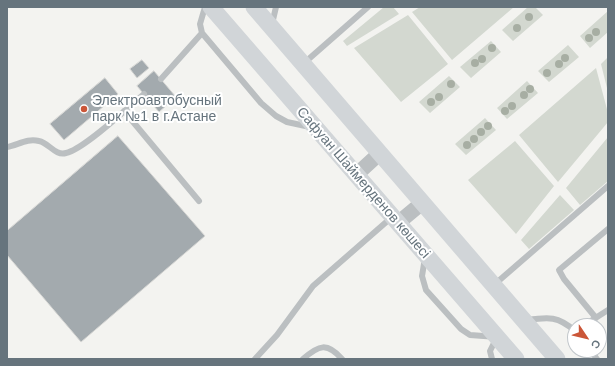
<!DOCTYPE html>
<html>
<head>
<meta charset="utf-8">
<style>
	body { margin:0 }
	#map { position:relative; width:615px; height:366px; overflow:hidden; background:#f3f3f0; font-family:Arial,sans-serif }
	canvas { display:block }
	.frame { position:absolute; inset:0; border:8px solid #66747d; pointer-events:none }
	.north { position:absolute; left:567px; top:318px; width:40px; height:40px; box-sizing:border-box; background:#fff; border:1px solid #c2c7cb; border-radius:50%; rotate:125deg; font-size:11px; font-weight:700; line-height:16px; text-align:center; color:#66747d }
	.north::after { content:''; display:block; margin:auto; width:14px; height:18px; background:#cb5638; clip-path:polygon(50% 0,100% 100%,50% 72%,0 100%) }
</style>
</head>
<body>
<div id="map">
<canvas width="615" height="366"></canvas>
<div class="frame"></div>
<div class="north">С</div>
</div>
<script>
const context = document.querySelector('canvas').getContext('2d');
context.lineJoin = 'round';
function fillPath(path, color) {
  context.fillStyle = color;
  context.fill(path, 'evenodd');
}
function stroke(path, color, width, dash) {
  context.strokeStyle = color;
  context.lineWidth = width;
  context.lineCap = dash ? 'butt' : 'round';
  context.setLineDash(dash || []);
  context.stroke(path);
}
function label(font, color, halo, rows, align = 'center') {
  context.font = font + ' Arial,sans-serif';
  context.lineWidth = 4;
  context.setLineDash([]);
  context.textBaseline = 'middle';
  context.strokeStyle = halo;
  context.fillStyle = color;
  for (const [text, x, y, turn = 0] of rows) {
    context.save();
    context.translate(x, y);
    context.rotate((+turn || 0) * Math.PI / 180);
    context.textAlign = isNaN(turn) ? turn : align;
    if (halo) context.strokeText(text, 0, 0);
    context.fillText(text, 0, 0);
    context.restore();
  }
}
const green = new Path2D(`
	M 384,7 L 393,7 L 399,14 L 347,46 L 343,41 Z
	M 420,7 L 514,7 L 452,60 L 412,12 Z
	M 528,7 L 535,7 L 543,15 L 513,41 L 502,30 Z
	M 608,11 L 608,32 L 590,48 L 580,36 Z
	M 408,15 L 448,64 L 401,102 L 354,48 Z
	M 491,41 L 501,52 L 471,78 L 460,67 Z
	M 568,45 L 579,57 L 549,82 L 538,71 Z
	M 608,57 L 608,92 L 601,64 Z
	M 596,68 L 608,113 L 608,122 L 558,182 L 519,135 Z
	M 449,76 L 460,87 L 430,113 L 419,102 Z
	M 527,81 L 538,93 L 507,119 L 497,108 Z
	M 485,118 L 496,130 L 466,155 L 455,144 Z
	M 608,137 L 608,181 L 580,205 L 566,188 Z
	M 515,141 L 554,186 L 516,234 L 468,180 Z
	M 560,195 L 574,210 L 529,249 L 521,240 Z`);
const building = new Path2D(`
	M 142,60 L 149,68 L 137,78 L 130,69 Z
	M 154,71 L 176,97 L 159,112 L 137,86 Z
	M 105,78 L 118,94 L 64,140 L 50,124 Z
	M 118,136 L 205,236 L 81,342 L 7,255 L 7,231 Z`);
const service = new Path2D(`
	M 205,7 L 200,24 L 202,33 L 261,103 L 276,116 L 287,122 L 310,127
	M 272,24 L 276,7
	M 303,64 L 368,7
	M 161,79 L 202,33
	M 124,111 L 199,201
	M 7,147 C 18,145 27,138 39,141 C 49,143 55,156 66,153 C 83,150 129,107 144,94
	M 425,258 L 422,276 L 426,290 L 461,329 L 470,335 L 497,337 L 490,351 L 492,359
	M 495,284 L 608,186
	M 596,318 L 564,279 L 559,270 L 608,229
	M 527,320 C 549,317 558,316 575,331
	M 583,326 L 608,310
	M 590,350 L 597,359
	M 255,359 L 277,335 L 313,286 L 392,217
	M 303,359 C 319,345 327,342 342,359`);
const tertiary = new Path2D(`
	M 356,175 L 380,153
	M 398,223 L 422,203`);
const secondary = new Path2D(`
	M 211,7 L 516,359
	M 254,7 L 557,359`);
const trees = [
	[529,17],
	[517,28],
	[596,32],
	[589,38],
	[492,48],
	[565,58],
	[482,59],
	[475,63],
	[559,64],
	[547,73],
	[451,84],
	[530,89],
	[524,95],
	[439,97],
	[431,102],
	[512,106],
	[505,111],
	[488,126],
	[481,132],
	[474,139],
	[467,145]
];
const markers = [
	[84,109,4,"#cb5638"]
];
const poiNames = [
	["Электроавтобусный",92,101],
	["парк №1 в г.Астане",92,117]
];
const streetNames = [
	["Сафуан Шаймерденов көшесі",363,183,49]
];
fillPath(green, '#d3d8d0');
fillPath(building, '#a3aaae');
stroke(building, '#d5d5d3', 1);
stroke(service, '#bbbfc1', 6);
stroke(tertiary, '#bbbfc1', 15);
stroke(secondary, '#d1d5d8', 17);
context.fillStyle = '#a7aea3';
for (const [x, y] of trees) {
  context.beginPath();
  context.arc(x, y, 4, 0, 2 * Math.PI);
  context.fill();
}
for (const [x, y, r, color] of markers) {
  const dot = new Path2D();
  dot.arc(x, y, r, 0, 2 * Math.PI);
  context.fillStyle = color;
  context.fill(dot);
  stroke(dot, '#fff', 1.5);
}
label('14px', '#66747d', '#fff', poiNames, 'left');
label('14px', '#66747d', '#fff', streetNames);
</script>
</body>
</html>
